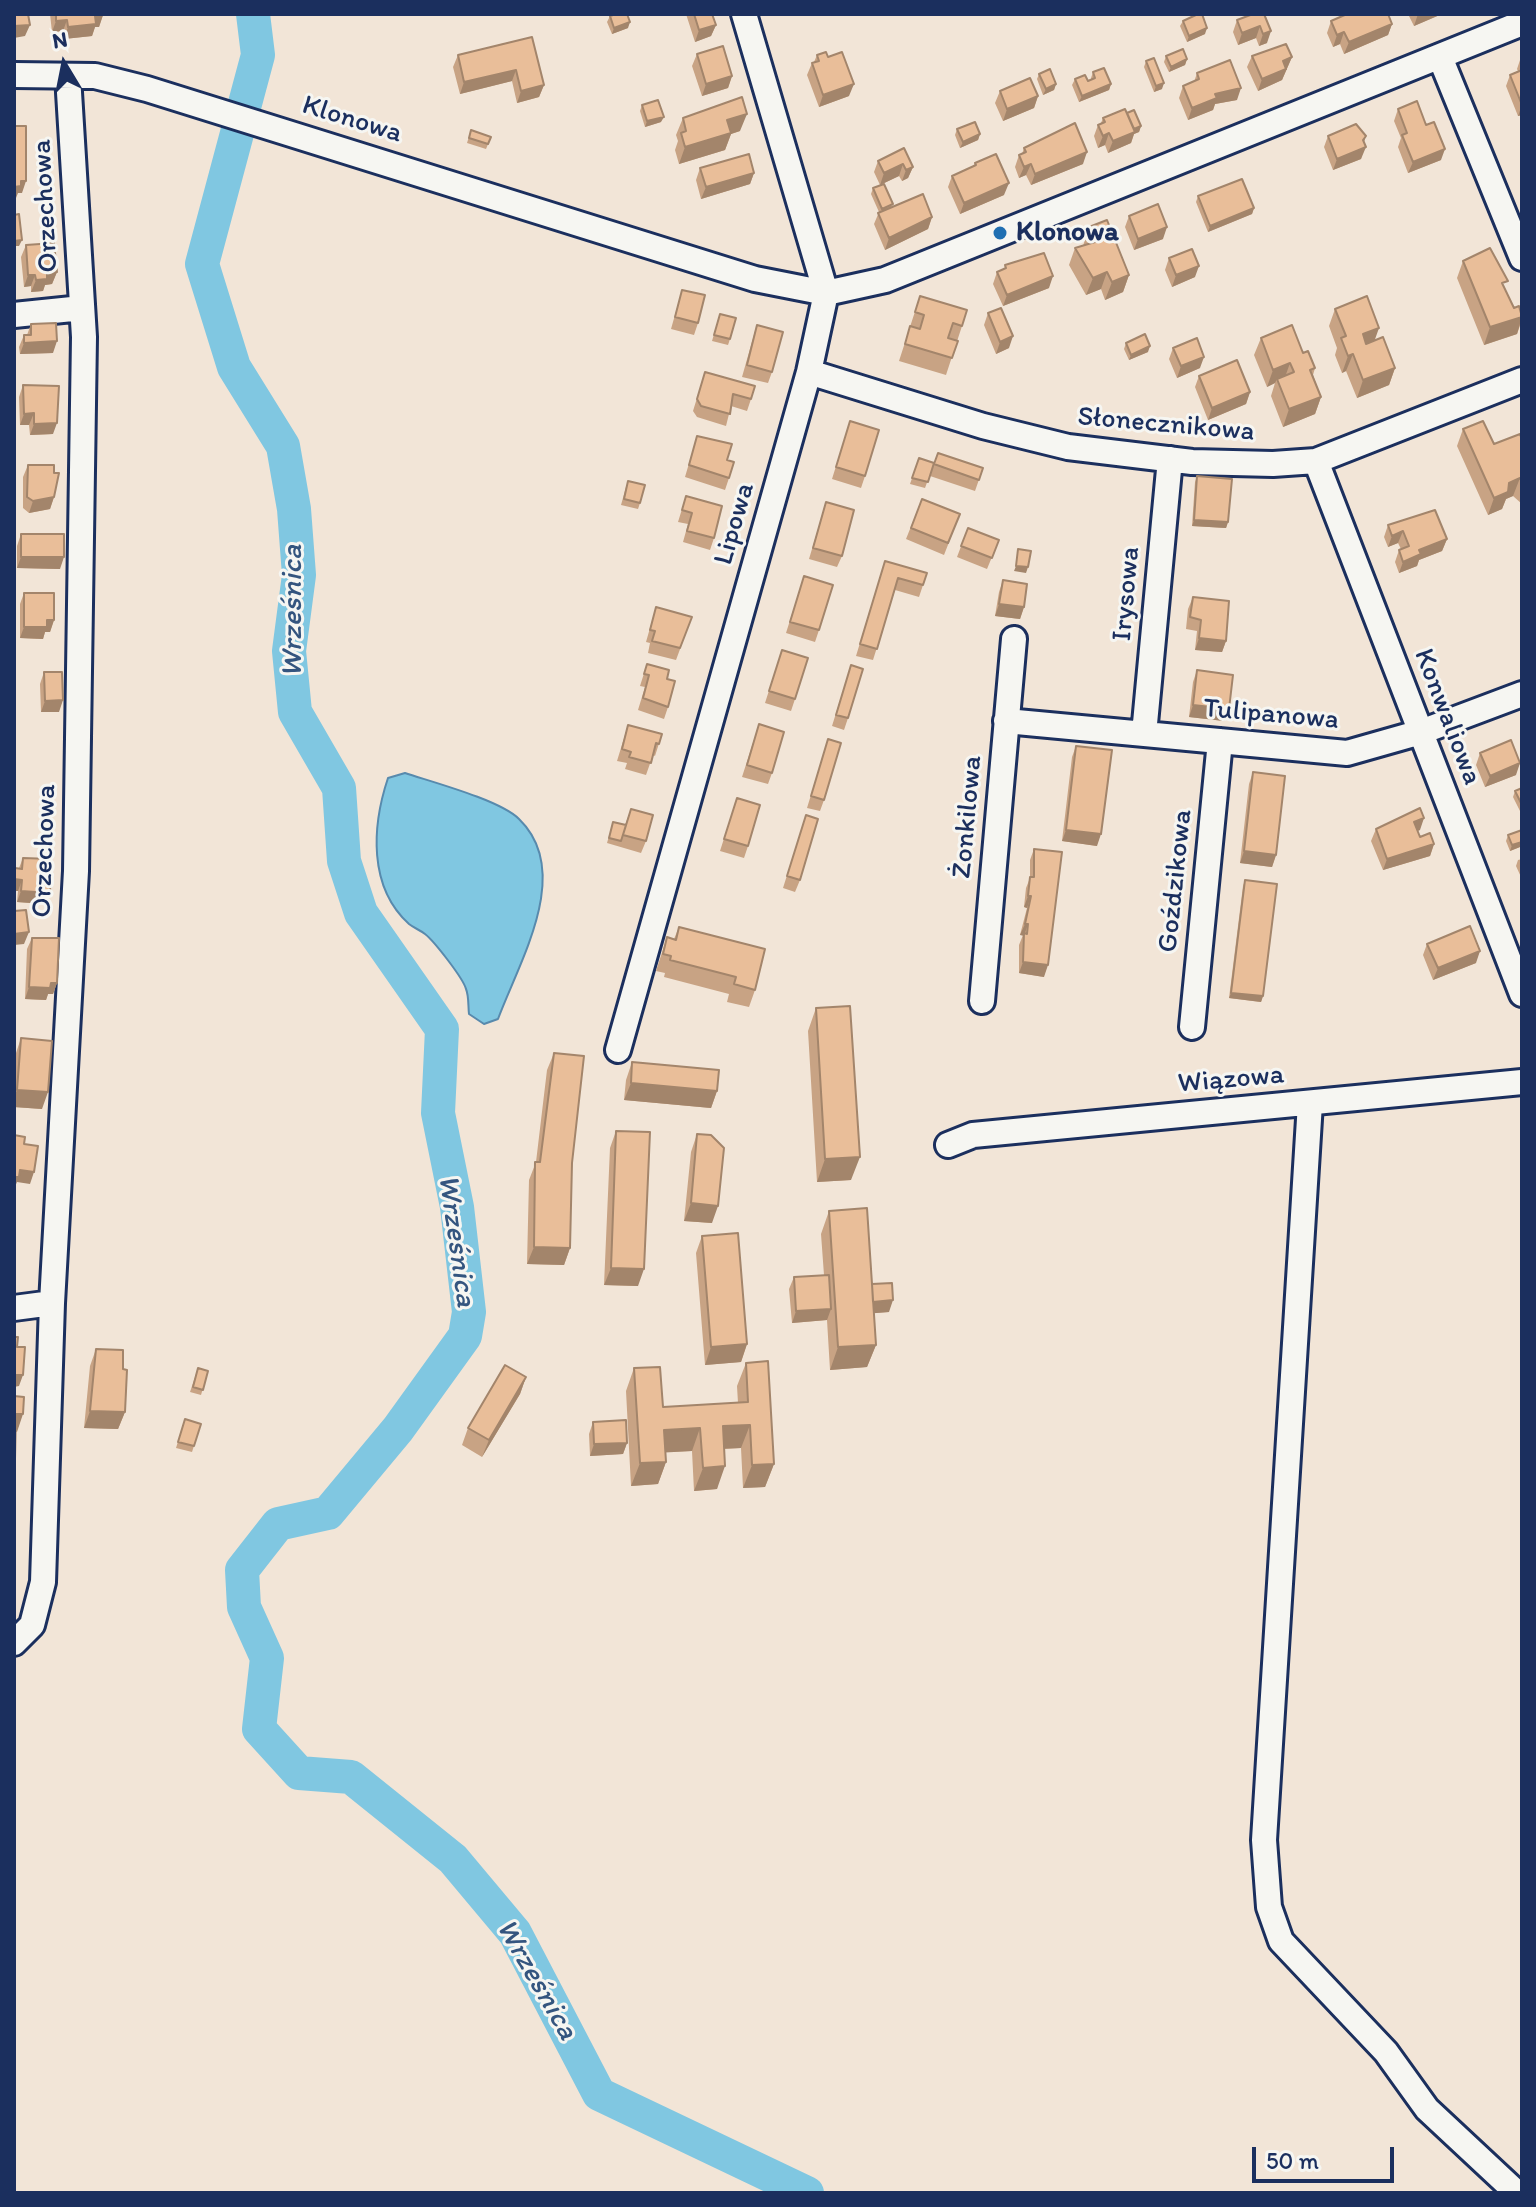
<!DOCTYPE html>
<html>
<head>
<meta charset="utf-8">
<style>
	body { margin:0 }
	#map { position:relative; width:1536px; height:2207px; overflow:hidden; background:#f2e5d7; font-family:Itim,sans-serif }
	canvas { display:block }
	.frame { position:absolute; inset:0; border:16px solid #1b2f5e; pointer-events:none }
	.north { position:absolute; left:24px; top:24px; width:80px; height:80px; -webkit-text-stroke:6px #f6f6f2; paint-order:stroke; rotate:350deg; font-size:22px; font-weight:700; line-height:32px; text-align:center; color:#1b2f5e }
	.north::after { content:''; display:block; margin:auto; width:28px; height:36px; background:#1b2f5e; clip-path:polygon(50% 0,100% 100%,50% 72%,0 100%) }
	.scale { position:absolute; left:1252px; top:2147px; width:142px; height:36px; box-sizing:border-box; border:4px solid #1b2f5e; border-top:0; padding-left:10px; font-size:24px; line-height:28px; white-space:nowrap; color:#1b2f5e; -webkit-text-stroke:6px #f6f6f2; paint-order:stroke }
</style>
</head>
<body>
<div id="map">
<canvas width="1536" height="2207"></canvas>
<div class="frame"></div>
<div class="north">N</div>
<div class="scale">50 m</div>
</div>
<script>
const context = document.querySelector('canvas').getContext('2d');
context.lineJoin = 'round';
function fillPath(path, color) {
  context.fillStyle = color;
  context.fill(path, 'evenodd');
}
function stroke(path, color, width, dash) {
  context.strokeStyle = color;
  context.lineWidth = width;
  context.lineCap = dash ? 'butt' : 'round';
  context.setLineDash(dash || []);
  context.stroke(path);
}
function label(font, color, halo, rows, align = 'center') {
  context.font = font + ' Itim,sans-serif';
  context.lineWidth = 6;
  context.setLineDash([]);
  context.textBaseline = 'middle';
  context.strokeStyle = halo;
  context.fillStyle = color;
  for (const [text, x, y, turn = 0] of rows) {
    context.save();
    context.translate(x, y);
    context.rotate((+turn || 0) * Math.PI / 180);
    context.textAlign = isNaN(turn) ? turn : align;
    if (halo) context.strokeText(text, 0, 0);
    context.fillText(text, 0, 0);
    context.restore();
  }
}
const water = new Path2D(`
	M 405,773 C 432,782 500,800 519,819 C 574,872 519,962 498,1019 L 484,1024 L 469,1014 C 468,1006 469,996 466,989 C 463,978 434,941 425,934 C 420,930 414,928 409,924 C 368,887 372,826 388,778 Z`);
const river = new Path2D(`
	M 253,14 L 258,55 L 202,264 L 234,367 L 283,446 L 294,509 L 299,575 L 289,651 L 295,712 L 339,788 L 344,861 L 361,913 L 442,1029 L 438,1113 L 457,1207 L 469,1312 L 465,1336 L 398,1429 L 328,1513 L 278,1524 L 242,1570 L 244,1607 L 267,1658 L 259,1729 L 299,1773 L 351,1777 L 453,1859 L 515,1933 L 599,2094 L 807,2193`);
const minor = new Path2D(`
	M 1440,57 L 1522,258
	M 14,75 L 95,76 L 147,89 L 755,279 L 826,293 L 885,280 L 1522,23
	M 14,315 L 82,308
	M 809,372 L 983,426 L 1068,447 L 1192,462 L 1273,464 L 1316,461 L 1522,380
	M 1316,461 L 1522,994
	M 1006,721 L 1347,753 L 1421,732 L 1522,694
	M 1144,734 L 1170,459
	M 982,1001 L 1014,639
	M 1192,1027 L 1220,741
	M 618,1050 L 809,372 L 826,293 L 744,14
	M 1310,1103 L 1264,1840 L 1269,1907 L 1281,1941 L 1386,2052 L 1427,2109 L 1517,2193
	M 948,1145 L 973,1135 L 1522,1082
	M 14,1308 L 52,1303
	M 14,1643 L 32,1625 L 43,1582 L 52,1303 L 76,871 L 84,337 L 68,76`);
const wall = new Path2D(`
	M 50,14 L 103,14 L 103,15 L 99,27 L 95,27 L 92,36 L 64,39 L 63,31 L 52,32 Z
	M 686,14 L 712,14 L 716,25 L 711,36 L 695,42 Z
	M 1264,14 L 1267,43 L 1259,46 L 1256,38 L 1238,45 L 1233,32 L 1237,20 Z
	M 1408,14 L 1442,14 L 1414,26 Z
	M 610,16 L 628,28 L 612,34 L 607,22 Z
	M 1183,21 L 1205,34 L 1187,42 L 1180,26 Z
	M 1331,21 L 1392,24 L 1388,35 L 1344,54 L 1340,44 L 1333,47 L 1327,33 Z
	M 532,37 L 544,85 L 539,97 L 517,103 L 512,81 L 460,94 L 453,67 L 458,55 Z
	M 697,54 L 732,76 L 728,88 L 702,96 L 692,66 Z
	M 817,55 L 849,96 L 819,107 L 807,75 L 812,63 L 814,62 Z
	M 1166,56 L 1187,59 L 1185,65 L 1169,72 L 1164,62 Z
	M 1252,56 L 1292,57 L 1282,80 L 1258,91 L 1247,67 Z
	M 1521,57 L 1522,115 L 1518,116 L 1506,86 L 1510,75 L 1518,71 L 1517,69 Z
	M 1146,61 L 1162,89 L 1154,92 L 1144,67 Z
	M 1093,72 L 1111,84 L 1109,90 L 1079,102 L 1072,85 L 1075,79 L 1088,81 L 1091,80 L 1091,78 Z
	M 1197,73 L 1237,100 L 1215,104 L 1213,110 L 1188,120 L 1179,98 L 1183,86 L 1194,82 Z
	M 1039,74 L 1056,84 L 1054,90 L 1043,95 L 1037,79 Z
	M 1000,91 L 1038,96 L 1034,108 L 1003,121 L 995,103 Z
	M 642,105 L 661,122 L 645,127 L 640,111 Z
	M 1398,109 L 1441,160 L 1408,173 L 1398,147 L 1401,138 L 1394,121 Z
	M 1127,113 L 1141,126 L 1139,132 L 1134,134 L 1131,143 L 1108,153 L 1105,145 L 1098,148 L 1094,136 L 1098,125 L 1101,123 L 1103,118 Z
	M 683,118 L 740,131 L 731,134 L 725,150 L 679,164 L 675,150 L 678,141 L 676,135 Z
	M 957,129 L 980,134 L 978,140 L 960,148 L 955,135 Z
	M 471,130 L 491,137 L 486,149 L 467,143 Z
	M 1328,136 L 1364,143 L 1361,159 L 1333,170 L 1324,147 Z
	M 1024,148 L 1083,164 L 1031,185 L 1026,175 L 1019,178 L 1015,167 L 1019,155 L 1022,154 Z
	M 878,161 L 913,167 L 908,178 L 902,181 L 899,176 L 880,185 L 874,172 Z
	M 975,163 L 1004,195 L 960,214 L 948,187 L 952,176 L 974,166 Z
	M 700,168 L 754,173 L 750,184 L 701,199 L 696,180 Z
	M 873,188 L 892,207 L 932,217 L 928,229 L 885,250 L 874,224 L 879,212 L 871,194 Z
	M 1198,196 L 1254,208 L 1252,214 L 1208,232 L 1196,202 Z
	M 1129,216 L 1163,239 L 1134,250 L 1125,227 Z
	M 1089,227 L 1129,275 L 1123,292 L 1105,300 L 1101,289 L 1086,295 L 1069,265 L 1075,248 L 1083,246 Z
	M 26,245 L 57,272 L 52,284 L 45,285 L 43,291 L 31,292 L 31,286 L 24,287 L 21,257 Z
	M 1169,258 L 1195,277 L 1172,287 L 1165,270 Z
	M 1463,261 L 1505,289 L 1514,308 L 1522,314 L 1522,320 L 1517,334 L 1484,345 L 1457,278 Z
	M 1005,265 L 1049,288 L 1003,306 L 993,284 L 997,272 L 1004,269 Z
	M 682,290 L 698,323 L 694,335 L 671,329 Z
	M 920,296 L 962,326 L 946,375 L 899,361 Z
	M 1335,309 L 1375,340 L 1395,368 L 1389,385 L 1357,398 L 1346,371 L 1342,373 L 1335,355 L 1337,348 L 1329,326 Z
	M 988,313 L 1009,348 L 996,354 L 984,325 Z
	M 720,314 L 730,339 L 728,345 L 712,341 Z
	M 31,324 L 53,353 L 20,354 L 19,347 L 24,335 L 27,335 Z
	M 757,324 L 772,372 L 768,383 L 742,377 Z
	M 1261,338 L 1303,353 L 1315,368 L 1313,375 L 1321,397 L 1315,414 L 1283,427 L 1271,396 L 1275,383 L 1267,387 L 1254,355 Z
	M 1126,343 L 1148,352 L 1129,360 L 1124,349 Z
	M 1173,348 L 1200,368 L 1177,378 L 1169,359 Z
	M 705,372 L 751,399 L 747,411 L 731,406 L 726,426 L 697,417 L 693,411 Z
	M 1199,376 L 1250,392 L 1246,404 L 1208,420 L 1195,387 Z
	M 23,385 L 53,434 L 30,435 L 29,425 L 20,425 L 19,397 Z
	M 850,421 L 865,476 L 861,488 L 832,479 Z
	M 1463,429 L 1494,444 L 1522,440 L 1522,504 L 1513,496 L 1506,499 L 1502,509 L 1488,515 L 1457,446 Z
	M 697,436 L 727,460 L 729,478 L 725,490 L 685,477 Z
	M 938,453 L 983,468 L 975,491 L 930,476 Z
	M 919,458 L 934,463 L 925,488 L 910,484 Z
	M 28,465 L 54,497 L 50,509 L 29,513 L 23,508 L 23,477 Z
	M 1197,476 L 1228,522 L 1226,528 L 1192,526 L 1195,482 Z
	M 626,487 L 640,503 L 638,509 L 621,505 Z
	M 686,496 L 714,538 L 710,550 L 683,542 L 688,524 L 678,522 Z
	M 922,499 L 960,514 L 944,555 L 906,539 Z
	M 826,502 L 842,556 L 837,567 L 809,559 Z
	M 1388,525 L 1447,539 L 1442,551 L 1419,560 L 1417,566 L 1399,573 L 1395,562 L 1399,550 L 1401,549 L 1398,543 L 1388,547 L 1384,537 Z
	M 968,528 L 999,540 L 987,569 L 957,557 Z
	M 21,534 L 60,569 L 17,568 L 17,546 Z
	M 885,561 L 923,585 L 919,597 L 895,590 L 873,660 L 856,656 Z
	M 804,576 L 819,630 L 815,642 L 786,633 Z
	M 1003,580 L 1024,607 L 1020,619 L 995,616 L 999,592 Z
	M 24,593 L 54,620 L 50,632 L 45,632 L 43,639 L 20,638 L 20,604 Z
	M 1193,597 L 1226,641 L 1222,652 L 1195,650 L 1197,631 L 1186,629 L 1188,609 Z
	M 656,607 L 692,617 L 676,660 L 648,653 L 650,643 L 646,642 Z
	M 782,650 L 795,699 L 791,711 L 765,703 Z
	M 647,664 L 667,679 L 668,707 L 664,719 L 638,710 L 645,687 L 640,686 Z
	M 851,665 L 848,718 L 844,730 L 832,726 Z
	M 1197,670 L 1224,721 L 1189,717 L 1193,682 Z
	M 44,672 L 59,712 L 41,712 L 40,684 Z
	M 759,724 L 772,773 L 768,784 L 742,777 Z
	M 628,725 L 662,734 L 655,756 L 653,755 L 646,775 L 625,769 L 627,763 L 617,761 Z
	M 828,739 L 824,800 L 820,811 L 807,808 Z
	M 1076,746 L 1097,846 L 1062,841 L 1072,757 Z
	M 1480,753 L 1516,775 L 1485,787 L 1476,765 Z
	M 1253,772 L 1276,855 L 1272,867 L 1240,863 L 1249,784 Z
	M 1522,788 L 1522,810 L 1520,811 L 1513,797 L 1515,791 Z
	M 737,798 L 748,846 L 744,858 L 720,851 Z
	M 631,809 L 646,841 L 641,853 L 607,843 L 613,822 L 625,825 Z
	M 806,815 L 800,880 L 795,892 L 783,888 Z
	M 1376,829 L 1420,830 L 1417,831 L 1420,837 L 1434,844 L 1430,856 L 1383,870 L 1371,841 Z
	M 1522,830 L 1522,851 L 1520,847 L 1510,851 L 1506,841 L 1508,835 Z
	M 1034,849 L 1044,977 L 1019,973 L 1019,945 L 1023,935 L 1020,935 L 1027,908 L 1024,907 L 1026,888 L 1030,878 L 1030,860 Z
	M 23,858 L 45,904 L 17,902 L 18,891 L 14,891 L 14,870 L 19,868 Z
	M 1522,859 L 1522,877 L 1521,877 L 1516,866 L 1518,860 Z
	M 1245,880 L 1263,996 L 1261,1002 L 1229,998 L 1243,886 Z
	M 679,927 L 755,990 L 749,1007 L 727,1002 L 729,994 L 664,977 L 665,973 L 656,971 L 667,937 L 674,939 Z
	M 32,938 L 57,983 L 53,994 L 48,994 L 46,1000 L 25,999 L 27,949 Z
	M 1427,944 L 1476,963 L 1433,980 L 1423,955 Z
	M 816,1008 L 851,1180 L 817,1182 L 808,1031 Z
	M 21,1038 L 42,1109 L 14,1107 L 15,1056 Z
	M 554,1053 L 570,1248 L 564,1265 L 527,1264 L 529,1180 L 536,1162 L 547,1070 Z
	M 632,1062 L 717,1091 L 711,1108 L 624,1100 L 626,1080 Z
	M 616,1131 L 638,1286 L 604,1285 L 610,1148 Z
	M 697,1134 L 712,1223 L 684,1221 L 691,1152 Z
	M 829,1211 L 889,1312 L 874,1313 L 876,1345 L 867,1367 L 830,1370 L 827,1320 L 792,1323 L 789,1289 L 794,1277 L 824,1275 L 821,1234 Z
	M 702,1236 L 747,1344 L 741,1362 L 705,1365 L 696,1253 Z
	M 96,1349 L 123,1369 L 125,1412 L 118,1429 L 84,1428 L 90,1366 Z
	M 746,1363 L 774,1464 L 765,1487 L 743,1488 L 741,1448 L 724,1449 L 717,1489 L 694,1491 L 692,1451 L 665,1452 L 666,1462 L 658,1484 L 631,1486 L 626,1391 L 634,1368 L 663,1407 L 738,1403 L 737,1386 Z
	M 198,1368 L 208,1371 L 201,1395 L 190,1392 Z
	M 526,1377 L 520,1394 L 482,1457 L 462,1445 L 468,1428 Z
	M 185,1419 L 201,1424 L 192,1452 L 176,1448 Z
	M 593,1422 L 627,1443 L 623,1454 L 590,1456 L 589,1434 Z`);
const shadedWall = new Path2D(`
	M 1418,14 L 1442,14 L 1414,26 Z
	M 103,15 L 99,27 L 95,27 L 92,36 L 64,39 L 68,27 L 95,16 Z
	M 67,20 L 63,31 L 52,32 L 56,21 Z
	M 630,22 L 628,28 L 612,34 L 614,28 Z
	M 1392,24 L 1388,35 L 1344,54 L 1349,42 Z
	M 30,25 L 25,36 L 14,38 L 14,26 Z
	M 716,25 L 711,36 L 695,42 L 699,30 Z
	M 1260,26 L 1256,38 L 1238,45 L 1242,33 Z
	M 1207,28 L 1205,34 L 1187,42 L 1189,36 Z
	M 1271,31 L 1267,43 L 1259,46 L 1263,34 Z
	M 1344,32 L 1340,44 L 1333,47 L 1337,35 Z
	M 1292,57 L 1282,80 L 1258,91 L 1262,79 L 1283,61 Z
	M 1187,59 L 1185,65 L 1169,72 L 1171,67 Z
	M 516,70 L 512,81 L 460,94 L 464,82 Z
	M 732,76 L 728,88 L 702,96 L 706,84 Z
	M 1164,83 L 1162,89 L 1154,92 L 1156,86 Z
	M 854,84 L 849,96 L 819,107 L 823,95 Z
	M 1056,84 L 1054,90 L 1043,95 L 1046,89 Z
	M 1111,84 L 1109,90 L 1079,102 L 1082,96 Z
	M 544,85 L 539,97 L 517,103 L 521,91 Z
	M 1241,88 L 1237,100 L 1215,104 L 1213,110 L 1188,120 L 1192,108 L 1215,94 Z
	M 1038,96 L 1034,108 L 1003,121 L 1007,109 Z
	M 1522,105 L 1522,115 L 1518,116 Z
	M 747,114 L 740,131 L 731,134 L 725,150 L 679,164 L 685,147 L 727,120 Z
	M 664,117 L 661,122 L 645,127 L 647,121 Z
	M 1141,126 L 1139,132 L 1134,134 L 1131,143 L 1108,153 L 1113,141 Z
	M 1109,133 L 1105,145 L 1098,148 L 1103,136 Z
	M 980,134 L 978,140 L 960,148 L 963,142 Z
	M 1366,136 L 1362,148 L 1366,147 L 1361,159 L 1333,170 L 1337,159 L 1363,140 Z
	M 1445,149 L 1441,160 L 1408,173 L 1413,162 Z
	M 1087,152 L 1083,164 L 1031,185 L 1035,174 Z
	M 903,164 L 899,176 L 880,185 L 884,173 Z
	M 1031,164 L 1026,175 L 1019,178 L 1024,167 Z
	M 913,167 L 908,178 L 902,181 L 906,170 Z
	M 754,173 L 750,184 L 701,199 L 706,187 Z
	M 21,181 L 26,181 L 22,193 L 18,193 L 16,198 L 14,198 L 14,187 Z
	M 1009,183 L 1004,195 L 960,214 L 964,203 Z
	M 1254,208 L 1252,214 L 1208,232 L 1210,226 Z
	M 932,217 L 928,229 L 885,250 L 889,238 Z
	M 1167,227 L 1163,239 L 1134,250 L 1138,239 Z
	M 22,240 L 19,246 L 14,246 L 14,241 Z
	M 1199,266 L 1195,277 L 1172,287 L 1176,275 Z
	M 57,272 L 52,284 L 45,285 L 43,291 L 31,292 L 36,280 L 47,273 Z
	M 1107,272 L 1101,289 L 1086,295 L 1093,278 Z
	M 28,275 L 35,275 L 31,286 L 24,287 Z
	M 1129,275 L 1123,292 L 1105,300 L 1112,282 Z
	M 1053,276 L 1049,288 L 1003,306 L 1007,295 Z
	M 1522,317 L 1517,334 L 1484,345 L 1490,327 Z
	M 1379,328 L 1373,345 L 1356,351 L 1363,334 Z
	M 1013,336 L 1009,348 L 996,354 L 1000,342 Z
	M 57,341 L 53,353 L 20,354 L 24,343 Z
	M 1150,346 L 1148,352 L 1129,360 L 1131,355 Z
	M 1353,354 L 1346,371 L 1342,373 L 1348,356 Z
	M 1204,357 L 1200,368 L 1177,378 L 1181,366 Z
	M 1290,363 L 1284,380 L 1277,379 L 1275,383 L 1267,387 L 1273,370 Z
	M 1395,368 L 1389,385 L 1357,398 L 1363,380 Z
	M 1250,392 L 1246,404 L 1208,420 L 1212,408 Z
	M 1321,397 L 1315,414 L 1283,427 L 1289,409 Z
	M 34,413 L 29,425 L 20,425 L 24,414 Z
	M 57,423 L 53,434 L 30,435 L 34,424 Z
	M 1520,478 L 1513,496 L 1506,499 L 1502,509 L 1488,515 L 1494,498 L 1509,483 Z
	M 54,497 L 50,509 L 29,513 L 33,501 Z
	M 1194,520 L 1228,522 L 1226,528 L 1192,526 Z
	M 1403,531 L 1398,543 L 1388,547 L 1392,536 Z
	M 1447,539 L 1442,551 L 1419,560 L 1417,566 L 1399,573 L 1403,562 L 1419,550 Z
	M 21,557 L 64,557 L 60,569 L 17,568 Z
	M 1016,566 L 1028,567 L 1026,573 L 1014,571 Z
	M 999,604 L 1024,607 L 1020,619 L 995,616 Z
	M 47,620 L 54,620 L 50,632 L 45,632 L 43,639 L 20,638 L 24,627 Z
	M 1199,638 L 1226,641 L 1222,652 L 1195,650 Z
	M 63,700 L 59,712 L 41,712 L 45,701 Z
	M 1193,705 L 1229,709 L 1224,721 L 1189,717 Z
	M 1520,763 L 1516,775 L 1485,787 L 1490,776 Z
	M 1424,818 L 1420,830 L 1410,834 L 1414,822 Z
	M 1066,830 L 1101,834 L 1097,846 L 1062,841 Z
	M 1522,842 L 1520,847 L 1510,851 L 1512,845 Z
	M 1434,844 L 1430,856 L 1383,870 L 1387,859 Z
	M 1244,851 L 1276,855 L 1272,867 L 1240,863 Z
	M 14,879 L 22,880 L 18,891 L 14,891 Z
	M 21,891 L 50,893 L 45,904 L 17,902 Z
	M 1028,896 L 1031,896 L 1027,908 L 1024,907 Z
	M 1025,924 L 1028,924 L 1024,936 L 1020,935 Z
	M 29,932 L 24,944 L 14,945 L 14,934 Z
	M 1480,951 L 1476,963 L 1433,980 L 1438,968 Z
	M 1023,962 L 1048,965 L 1044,977 L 1019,973 Z
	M 51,983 L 57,983 L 53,994 L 48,994 L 46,1000 L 25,999 L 29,987 Z
	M 1231,993 L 1263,996 L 1261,1002 L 1229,998 Z
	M 631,1083 L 717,1091 L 711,1108 L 624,1100 Z
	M 17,1090 L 48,1092 L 42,1109 L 14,1107 L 14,1097 Z
	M 860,1157 L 851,1180 L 817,1182 L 825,1159 Z
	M 20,1170 L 34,1172 L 30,1184 L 17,1182 L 14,1189 L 14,1177 Z
	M 691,1203 L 718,1206 L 712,1223 L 684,1221 Z
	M 534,1247 L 570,1248 L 564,1265 L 527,1264 Z
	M 611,1268 L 644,1269 L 638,1286 L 604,1285 Z
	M 893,1300 L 889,1312 L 864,1314 L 868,1302 Z
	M 831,1309 L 827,1320 L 792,1323 L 796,1311 Z
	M 747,1344 L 741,1362 L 705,1365 L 711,1347 Z
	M 876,1345 L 867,1367 L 830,1370 L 838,1347 Z
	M 14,1375 L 23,1375 L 19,1386 L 14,1387 Z
	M 526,1377 L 520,1394 L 482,1457 L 489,1440 Z
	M 90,1411 L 125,1412 L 118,1429 L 84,1428 Z
	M 16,1414 L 23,1414 L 17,1432 L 14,1431 Z
	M 750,1425 L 741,1448 L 715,1449 L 723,1426 Z
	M 700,1428 L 692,1451 L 656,1453 L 664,1430 Z
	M 627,1443 L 623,1454 L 590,1456 L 594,1444 Z
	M 666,1462 L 658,1484 L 631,1486 L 640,1463 Z
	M 774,1464 L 765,1487 L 743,1488 L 752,1465 Z
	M 725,1466 L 717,1489 L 694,1491 L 703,1468 Z`);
const building = new Path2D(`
	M 14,14 L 28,14 L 30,25 L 14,26 Z
	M 56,14 L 103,14 L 103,15 L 95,16 L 96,24 L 68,27 L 67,20 L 56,21 Z
	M 616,14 L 627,14 L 630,22 L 614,28 L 610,16 Z
	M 694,14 L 712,14 L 716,25 L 699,30 Z
	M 1198,14 L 1202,14 L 1207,28 L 1189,36 L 1183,21 Z
	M 1253,14 L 1264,14 L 1271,31 L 1263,34 L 1260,26 L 1242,33 L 1237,20 Z
	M 1347,14 L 1388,14 L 1392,24 L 1349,42 L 1344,32 L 1337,35 L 1331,21 Z
	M 532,37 L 544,85 L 521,91 L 516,70 L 464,82 L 458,55 Z
	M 1286,44 L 1292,57 L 1283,61 L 1286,69 L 1262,79 L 1252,56 Z
	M 723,46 L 732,76 L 706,84 L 697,54 Z
	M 1183,49 L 1187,59 L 1171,67 L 1166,56 Z
	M 826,52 L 828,57 L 842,52 L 854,84 L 823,95 L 812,63 L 819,61 L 817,55 Z
	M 1154,58 L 1164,83 L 1156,86 L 1146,61 Z
	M 1230,60 L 1241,88 L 1215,94 L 1217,98 L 1192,108 L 1183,86 L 1199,79 L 1197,73 Z
	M 1104,68 L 1111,84 L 1082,96 L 1075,79 L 1085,75 L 1088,81 L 1095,78 L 1093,72 Z
	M 1050,69 L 1056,84 L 1046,89 L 1039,74 Z
	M 1522,70 L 1522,105 L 1510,75 Z
	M 1030,78 L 1038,96 L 1007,109 L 1000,91 Z
	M 742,97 L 747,114 L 727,120 L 731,133 L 685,147 L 681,133 L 686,131 L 683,118 Z
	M 658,100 L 664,117 L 647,121 L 642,105 Z
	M 1417,101 L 1426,125 L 1434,122 L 1445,149 L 1413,162 L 1402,135 L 1407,133 L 1398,109 Z
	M 1125,109 L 1135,132 L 1113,141 L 1109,133 L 1103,136 L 1098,125 L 1105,122 L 1103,118 Z
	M 1134,110 L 1141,126 L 1134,129 L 1127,113 Z
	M 975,122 L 980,134 L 963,142 L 957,129 Z
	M 1075,123 L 1087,152 L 1035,174 L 1031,164 L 1024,167 L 1019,155 L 1026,152 L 1024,148 Z
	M 1356,124 L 1366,136 L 1363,140 L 1366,147 L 1337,159 L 1328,136 Z
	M 14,126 L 26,126 L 26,181 L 21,181 L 21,186 L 14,187 Z
	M 471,130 L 491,137 L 488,144 L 469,138 Z
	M 904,148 L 913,167 L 906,170 L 903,164 L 884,173 L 878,161 Z
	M 749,154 L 754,173 L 706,187 L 700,168 Z
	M 996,154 L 1009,183 L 964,203 L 952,176 L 976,165 L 975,163 Z
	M 1242,179 L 1254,208 L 1210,226 L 1198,196 Z
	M 884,184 L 893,204 L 882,209 L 873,188 Z
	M 923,194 L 932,217 L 889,238 L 878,213 Z
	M 1158,204 L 1167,227 L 1138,239 L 1129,216 Z
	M 19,214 L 22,240 L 14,241 L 14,215 Z
	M 1107,220 L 1129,275 L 1112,282 L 1107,272 L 1093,278 L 1075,248 L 1095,242 L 1089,227 Z
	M 54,243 L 57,272 L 47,273 L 47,279 L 36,280 L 35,275 L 28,275 L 26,245 Z
	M 1490,248 L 1508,281 L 1502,283 L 1514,308 L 1519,306 L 1522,317 L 1490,327 L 1463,261 Z
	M 1192,249 L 1199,266 L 1176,275 L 1169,258 Z
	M 1044,253 L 1053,276 L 1007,295 L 997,272 L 1006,268 L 1005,265 Z
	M 682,290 L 705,295 L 698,323 L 675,317 Z
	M 920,296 L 967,310 L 962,326 L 953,323 L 948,338 L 958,341 L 952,358 L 905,344 L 910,326 L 920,329 L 924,315 L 915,312 Z
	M 1367,296 L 1379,328 L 1363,334 L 1366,344 L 1383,337 L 1395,368 L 1363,380 L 1353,354 L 1348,356 L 1341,338 L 1346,336 L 1335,309 Z
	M 1001,308 L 1013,336 L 1000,342 L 988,313 Z
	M 720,314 L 736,318 L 730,339 L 714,335 Z
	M 56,323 L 57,341 L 24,343 L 24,335 L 31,335 L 31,324 Z
	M 757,325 L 783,332 L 772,372 L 747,365 Z
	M 1292,325 L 1303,353 L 1308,351 L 1315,368 L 1310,370 L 1321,397 L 1289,409 L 1277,379 L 1294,372 L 1290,363 L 1273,370 L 1261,338 Z
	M 1145,334 L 1150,346 L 1131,355 L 1126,343 Z
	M 1197,338 L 1204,357 L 1181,366 L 1173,348 Z
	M 1237,360 L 1250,392 L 1212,408 L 1199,376 Z
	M 705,372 L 755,386 L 751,399 L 733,394 L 730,414 L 701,406 L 697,399 Z
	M 23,385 L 59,386 L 57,423 L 34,424 L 34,413 L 24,414 Z
	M 850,421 L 879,430 L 865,476 L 836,467 Z
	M 1483,421 L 1494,444 L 1520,434 L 1522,440 L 1522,481 L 1520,478 L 1509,483 L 1508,492 L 1494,498 L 1463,429 Z
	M 697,436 L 732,444 L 727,460 L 734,462 L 729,478 L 689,465 Z
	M 938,453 L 983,468 L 979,480 L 934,464 Z
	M 919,458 L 934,463 L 928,482 L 912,478 Z
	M 28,465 L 54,465 L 54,473 L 59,473 L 54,497 L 33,501 L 27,497 Z
	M 1197,476 L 1232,479 L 1228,522 L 1194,520 Z
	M 628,481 L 645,485 L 640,503 L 624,499 Z
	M 686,496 L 722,506 L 714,538 L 687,531 L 692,513 L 682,510 Z
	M 922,499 L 960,514 L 948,543 L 911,528 Z
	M 826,502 L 854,510 L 842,556 L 813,548 Z
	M 1435,510 L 1447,539 L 1419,550 L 1421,554 L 1403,562 L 1399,550 L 1409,546 L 1403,531 L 1392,536 L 1388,525 Z
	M 968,528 L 999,540 L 992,558 L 961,546 Z
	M 21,534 L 64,534 L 64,557 L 21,557 Z
	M 1018,549 L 1031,551 L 1028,567 L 1016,566 Z
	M 885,561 L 927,573 L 923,585 L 898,578 L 877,649 L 860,644 Z
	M 804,576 L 833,585 L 819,630 L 790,622 Z
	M 1003,580 L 1027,584 L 1024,607 L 999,604 Z
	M 24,593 L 54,593 L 54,620 L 47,620 L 47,627 L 24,627 Z
	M 1193,597 L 1229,601 L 1226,641 L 1199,638 L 1201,620 L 1190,617 Z
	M 656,607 L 692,617 L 680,648 L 652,641 L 655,631 L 650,630 Z
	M 782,650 L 808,658 L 795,699 L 769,691 Z
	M 647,664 L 669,670 L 667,679 L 675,681 L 668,707 L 643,698 L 649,675 L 644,674 Z
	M 851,665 L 863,669 L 848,718 L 836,715 Z
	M 1197,670 L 1233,675 L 1229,709 L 1193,705 Z
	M 44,672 L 62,672 L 63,700 L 45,701 Z
	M 759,724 L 784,732 L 772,773 L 747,765 Z
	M 628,725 L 662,734 L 659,744 L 656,743 L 651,763 L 629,757 L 631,752 L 622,749 Z
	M 828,739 L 841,743 L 824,800 L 811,796 Z
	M 1511,740 L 1520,763 L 1490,776 L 1480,753 Z
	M 1076,746 L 1112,750 L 1101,834 L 1066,830 Z
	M 1253,772 L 1285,776 L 1276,855 L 1244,851 Z
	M 1522,788 L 1522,805 L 1515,791 Z
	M 737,798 L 760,805 L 748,846 L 724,839 Z
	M 1420,808 L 1424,818 L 1414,822 L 1420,837 L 1430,833 L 1434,844 L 1387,859 L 1376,829 Z
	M 631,809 L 653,815 L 646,841 L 623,835 Z
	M 806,815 L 818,819 L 800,880 L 787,876 Z
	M 613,822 L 626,825 L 621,841 L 609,838 Z
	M 1522,830 L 1522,842 L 1512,845 L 1508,835 Z
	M 1034,849 L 1062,852 L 1048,965 L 1023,962 L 1024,933 L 1027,934 L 1028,924 L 1025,924 L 1031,896 L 1028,896 L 1030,877 L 1034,877 Z
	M 23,858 L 51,859 L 50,893 L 21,891 L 22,880 L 14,879 L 15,868 L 22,869 Z
	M 1245,880 L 1277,884 L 1263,996 L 1231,993 Z
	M 26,910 L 29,932 L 14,934 L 14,911 Z
	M 1470,926 L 1480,951 L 1438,968 L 1427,944 Z
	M 679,927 L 765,949 L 755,990 L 734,984 L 736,977 L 670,960 L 671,956 L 663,954 L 667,937 L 676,940 Z
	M 32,938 L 59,938 L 57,983 L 51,983 L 50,988 L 29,987 Z
	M 850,1006 L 860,1157 L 825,1159 L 816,1008 Z
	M 21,1038 L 52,1041 L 48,1092 L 17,1090 Z
	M 554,1053 L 584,1056 L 572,1163 L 570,1248 L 534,1247 L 535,1162 L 540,1162 Z
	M 632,1062 L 719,1070 L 717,1091 L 631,1083 Z
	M 616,1131 L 650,1132 L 644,1269 L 611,1268 Z
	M 697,1134 L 711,1135 L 724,1148 L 718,1206 L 691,1203 Z
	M 14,1135 L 25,1137 L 24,1144 L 38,1146 L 34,1172 L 20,1170 L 19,1177 L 14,1177 Z
	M 867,1208 L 876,1345 L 838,1347 L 829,1211 Z
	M 738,1233 L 747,1344 L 711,1347 L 702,1236 Z
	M 829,1275 L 831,1309 L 796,1311 L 794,1277 Z
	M 892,1283 L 893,1300 L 873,1302 L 872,1284 Z
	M 14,1337 L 18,1337 L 17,1347 L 25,1347 L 23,1375 L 14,1375 Z
	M 96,1349 L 123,1350 L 123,1369 L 127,1370 L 125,1412 L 90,1411 Z
	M 768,1361 L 774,1464 L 752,1465 L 750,1425 L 723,1426 L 725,1466 L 703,1468 L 700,1428 L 664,1430 L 666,1462 L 640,1463 L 634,1368 L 660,1367 L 663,1407 L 748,1402 L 746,1363 Z
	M 505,1365 L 526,1377 L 489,1440 L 468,1428 Z
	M 198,1368 L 208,1371 L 203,1390 L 193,1387 Z
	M 14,1396 L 24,1397 L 23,1414 L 16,1414 L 15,1459 Z
	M 185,1419 L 201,1424 L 194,1446 L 178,1442 Z
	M 626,1420 L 627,1443 L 594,1444 L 593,1422 Z`);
const markers = [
	[1000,233,8,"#1f6fb2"]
];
const streetNames = [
	["Klonowa",352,120,17],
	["Orzechowa",46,206,-93],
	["Słonecznikowa",1166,425,5],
	["Lipowa",735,524,-74],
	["Irysowa",1127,594,-85],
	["Tulipanowa",1271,715,5],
	["Konwaliowa",1447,717,69],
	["Żonkilowa",968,817,-85],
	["Orzechowa",45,851,-88],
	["Goździkowa",1176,881,-84],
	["Wiązowa",1231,1080,-5]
];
const poiNames = [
	["Klonowa",1016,233]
];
const waterNames = [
	["Wrześnica",293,611,-90],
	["Wrześnica",456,1241,82],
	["Wrześnica",536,1980,60]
];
fillPath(water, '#80c7e1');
stroke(water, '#588aad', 2);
stroke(river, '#80c7e1', 34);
stroke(minor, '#1b2f5e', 30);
stroke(minor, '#f6f6f2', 24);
fillPath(wall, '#c8a384');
fillPath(shadedWall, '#a3856b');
fillPath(building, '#e9be99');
stroke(building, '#a3856b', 2);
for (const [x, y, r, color] of markers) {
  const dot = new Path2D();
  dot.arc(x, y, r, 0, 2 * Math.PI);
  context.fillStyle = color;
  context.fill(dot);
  stroke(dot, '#f6f6f2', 3);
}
label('28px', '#1b2f5e', '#f6f6f2', streetNames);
label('bold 28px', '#1b2f5e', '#f6f6f2', poiNames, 'left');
label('italic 30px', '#34557f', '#f6f6f2', waterNames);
</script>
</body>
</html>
